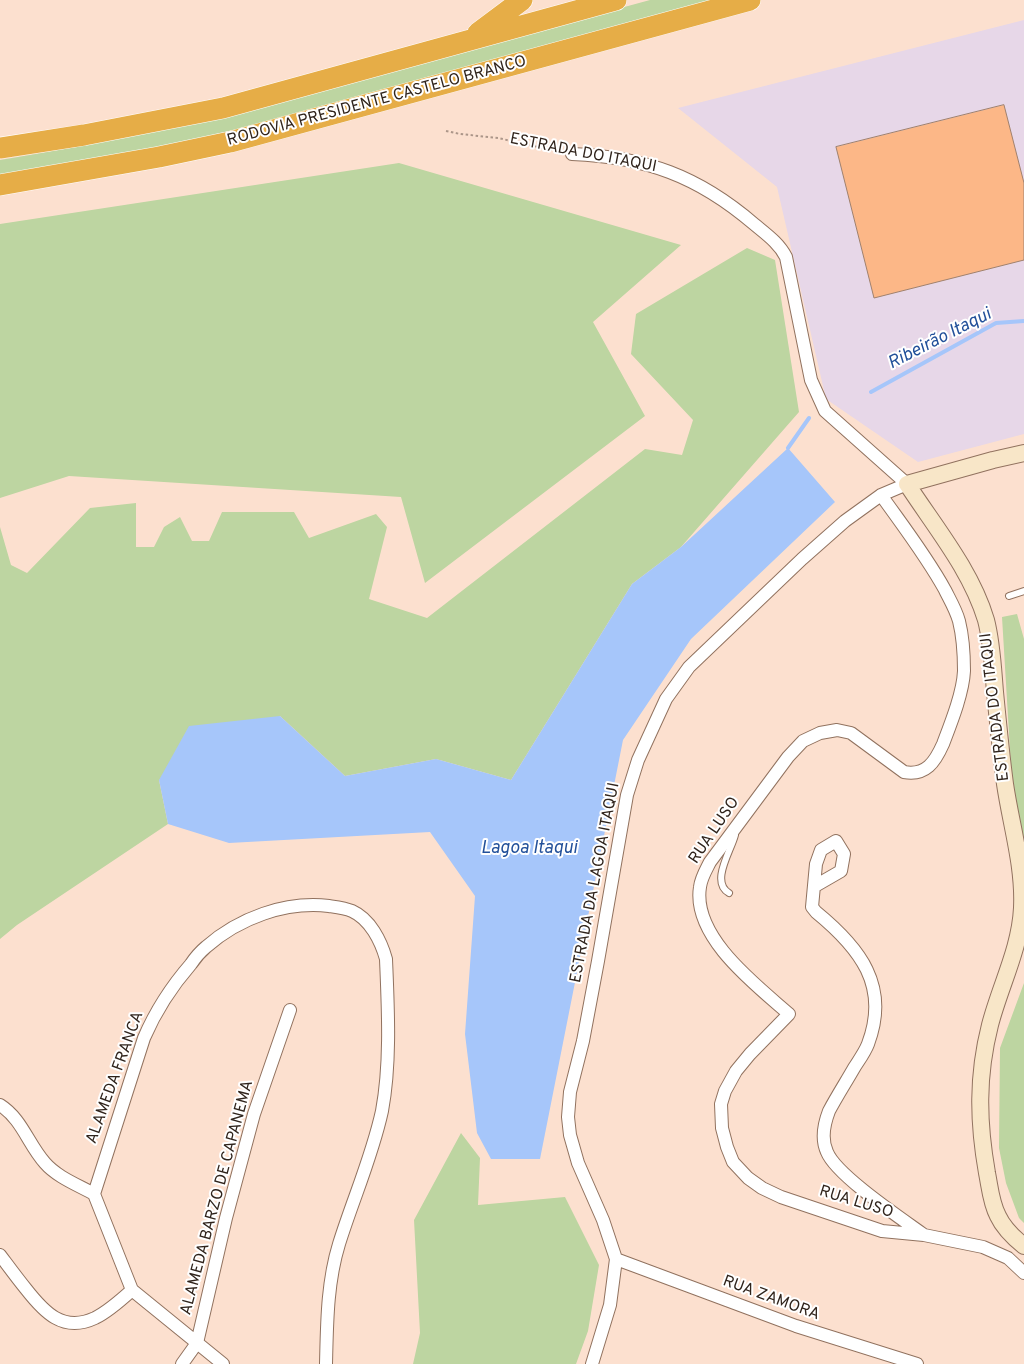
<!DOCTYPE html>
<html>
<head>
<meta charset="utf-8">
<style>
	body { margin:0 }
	canvas { display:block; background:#fce0cf }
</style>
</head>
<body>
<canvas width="1024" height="1364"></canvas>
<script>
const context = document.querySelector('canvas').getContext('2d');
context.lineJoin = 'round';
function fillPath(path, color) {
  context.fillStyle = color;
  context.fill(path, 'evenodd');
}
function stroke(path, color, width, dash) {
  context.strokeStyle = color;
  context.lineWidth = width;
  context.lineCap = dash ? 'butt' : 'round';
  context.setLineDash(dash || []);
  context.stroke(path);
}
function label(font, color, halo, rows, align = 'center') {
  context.font = font + ' Overpass,sans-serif';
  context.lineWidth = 4;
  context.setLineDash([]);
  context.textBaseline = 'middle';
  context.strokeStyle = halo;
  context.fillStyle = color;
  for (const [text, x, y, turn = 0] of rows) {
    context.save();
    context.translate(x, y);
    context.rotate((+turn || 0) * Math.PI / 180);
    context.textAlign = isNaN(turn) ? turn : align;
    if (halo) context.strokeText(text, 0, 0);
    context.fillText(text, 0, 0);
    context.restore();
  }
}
const industrial = new Path2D(`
	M 1024,20 L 1024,434 L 918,462 L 826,399 L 777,187 L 678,108 Z`);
const green = new Path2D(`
	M 650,0 L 714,0 L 246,127 L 166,146 L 0,175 L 0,160 L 77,147 L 540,30 Z
	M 399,163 L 681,245 L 593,322 L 645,416 L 425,583 L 401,497 L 69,476 L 0,498 L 0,224 Z
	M 747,248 L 775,260 L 799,412 L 681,547 L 632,584 L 511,780 L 436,759 L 345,776 L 280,716 L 159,780 L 168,824 L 17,925 L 0,939 L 0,527 L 11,565 L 27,573 L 90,508 L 136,503 L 136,547 L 154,547 L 164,527 L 180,517 L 192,541 L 209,541 L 222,512 L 294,512 L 309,538 L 376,514 L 387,527 L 369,599 L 427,618 L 645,449 L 682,455 L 693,420 L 631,354 L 636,314 Z
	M 1017,614 L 1024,639 L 1024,858 L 1011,767 L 1002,617 Z
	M 1024,983 L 1024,1223 L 1019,1218 L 1006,1183 L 999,1148 L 1000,1048 Z
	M 461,1133 L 480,1158 L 478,1205 L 565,1197 L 599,1265 L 588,1331 L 576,1364 L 413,1364 L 420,1333 L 414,1220 Z`);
const water = new Path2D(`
	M 788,448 L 835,502 L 691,639 L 623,740 L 540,1159 L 491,1159 L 477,1133 L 465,1034 L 475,896 L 430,832 L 229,843 L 168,824 L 159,780 L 189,726 L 280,716 L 345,776 L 436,759 L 511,780 L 632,584 L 681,547 Z`);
const stream = new Path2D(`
	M 871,392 L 996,323 L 1024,321
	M 788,448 L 809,418`);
const building = new Path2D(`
	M 1004,105 L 1024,183 L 1024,260 L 874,298 L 836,147 Z`);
const path = new Path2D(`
	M 446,131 L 460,134 L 498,138 L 560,152`);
const lane = new Path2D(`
	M 1009,596 L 1024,591
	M 729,893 C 710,882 731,851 735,835`);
const street = new Path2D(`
	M 572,154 C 646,157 698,176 754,224 C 766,234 779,243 786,257 L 811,380 L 825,411 L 907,484 L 881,495 L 845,521 L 802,559 L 689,667 L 666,699 L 638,760 L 627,795 L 598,961 L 583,1041 L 570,1092 L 568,1117 L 570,1135 L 578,1163 L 603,1220 L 616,1259 L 610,1305 L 592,1364
	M 881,495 C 903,526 927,557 945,590 C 950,600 956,610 959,621 C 963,637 964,654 964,671 C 963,693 951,723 943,744 C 935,762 926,776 904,772 L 851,733 L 837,730 L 820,733 L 803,741 L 788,757 L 710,862 C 706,870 701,878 700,887 C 692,937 756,985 789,1014 L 750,1054 L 736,1071 L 725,1091 L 721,1104 L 722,1128 L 727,1147 L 733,1162 L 748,1178 L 762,1188 L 781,1197 L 882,1231 L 924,1235 L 983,1247 L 1008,1258 L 1024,1273
	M 815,886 L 841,871 L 844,854 L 836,841 L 821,850 L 816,864 L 812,907 L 816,912 C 860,948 890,986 868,1044 C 865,1052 859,1060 854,1068 C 846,1082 837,1096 829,1111 C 824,1124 821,1139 827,1152 C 836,1175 902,1219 924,1235
	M 0,1105 C 22,1119 28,1144 45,1163 C 57,1177 78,1185 94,1194
	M 94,1194 L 144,1038 C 156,1010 171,987 191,964 C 195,958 200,952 206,947 C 239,918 285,901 329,906 C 336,907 345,908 352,911 C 370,919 381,941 386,959 C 388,1008 391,1063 382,1111 C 372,1157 353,1199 339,1244 C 327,1283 327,1324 326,1364
	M 94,1194 L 132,1290 L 223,1364
	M 0,1255 C 9,1267 17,1278 26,1289 C 44,1312 63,1333 95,1318 C 109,1311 121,1300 132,1290
	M 616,1259 L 796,1326 L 917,1364
	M 182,1364 L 197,1343 L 226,1218 L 254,1114 L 290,1010`);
const secondary = new Path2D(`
	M 1024,453 L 993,460 L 907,484 C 935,527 971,570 986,620 C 992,643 993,668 995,692 C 998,723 1001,754 1005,784 C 1011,825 1024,866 1022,908 C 1020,949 1000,986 990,1025 C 977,1076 978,1122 987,1173 C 990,1188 991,1203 998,1216 C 1004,1229 1014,1238 1024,1246`);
const highway = new Path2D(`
	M 478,33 L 522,0
	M 0,148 L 84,135 L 223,108 L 616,0
	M 0,185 L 159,157 L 230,142 L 750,0`);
const streetNames = [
	["RODOVIA PRESIDENTE CASTELO BRANCO",377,102,-15],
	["ESTRADA DO ITAQUI",583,154,11],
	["ESTRADA DO ITAQUI",996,707,-97],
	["RUA LUSO",715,831,-56],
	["ESTRADA DA LAGOA ITAQUI",596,883,-79],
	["ALAMEDA FRANCA",116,1078,-70],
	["ALAMEDA BARZO DE CAPANEMA",218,1198,-75],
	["RUA LUSO",856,1203,17],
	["RUA ZAMORA",771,1299,20]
];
const waterNames = [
	["Ribeirão Itaqui",940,340,-27],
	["Lagoa Itaqui",529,849]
];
fillPath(industrial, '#e7d7e8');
fillPath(green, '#bdd5a1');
fillPath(water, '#a6c6fa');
stroke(stream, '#a6c6fa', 4);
fillPath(building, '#fcb787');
stroke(building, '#a0816d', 1);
stroke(lane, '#91725f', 8);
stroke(street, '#91725f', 14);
stroke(secondary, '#91725f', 18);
stroke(highway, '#fff', 22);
stroke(path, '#ac9689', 2, [2.5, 2.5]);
stroke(lane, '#fff', 6);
stroke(street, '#fff', 12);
stroke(secondary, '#f8e6c8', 16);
stroke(highway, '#e6ad47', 21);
label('16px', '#30241c', '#fff', streetNames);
label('italic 18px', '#22509a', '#fff', waterNames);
</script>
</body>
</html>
